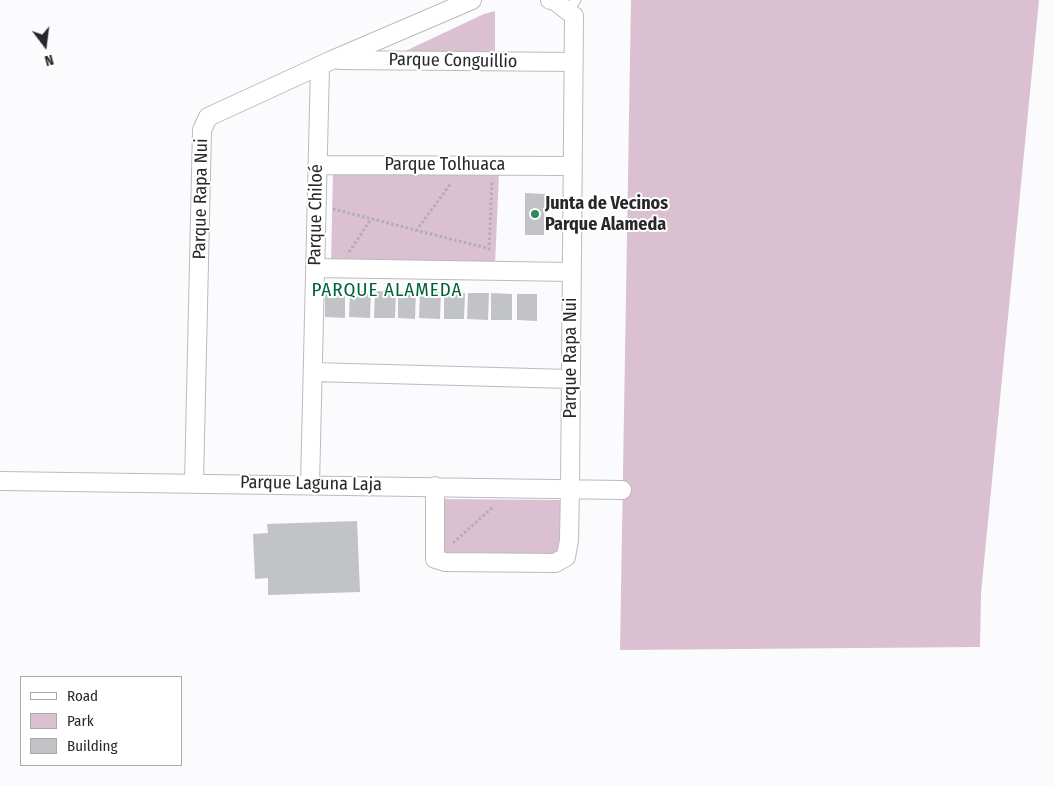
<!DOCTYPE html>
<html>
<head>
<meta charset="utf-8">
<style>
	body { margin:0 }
	#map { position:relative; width:1053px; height:786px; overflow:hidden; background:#fbfbfe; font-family:"Fira Sans Condensed",sans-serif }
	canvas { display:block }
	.legend { position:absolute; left:20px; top:676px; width:162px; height:90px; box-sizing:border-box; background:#fff; border:1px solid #a9a9aa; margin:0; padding:6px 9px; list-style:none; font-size:15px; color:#28282a }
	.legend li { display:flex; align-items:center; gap:10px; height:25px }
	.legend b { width:25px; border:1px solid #a9a9aa }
	.north { position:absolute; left:20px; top:20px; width:50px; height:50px; -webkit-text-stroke:4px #fff; paint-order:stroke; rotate:165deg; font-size:14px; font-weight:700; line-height:20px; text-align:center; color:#28282a }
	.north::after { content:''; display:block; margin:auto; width:18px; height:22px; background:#28282a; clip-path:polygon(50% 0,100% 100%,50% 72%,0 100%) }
</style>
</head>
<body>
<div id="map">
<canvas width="1053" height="786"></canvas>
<ul class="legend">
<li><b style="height:6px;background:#fff"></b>Road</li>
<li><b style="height:14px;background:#dac0d1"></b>Park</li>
<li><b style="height:14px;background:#c2c3c6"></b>Building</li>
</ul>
<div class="north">N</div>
</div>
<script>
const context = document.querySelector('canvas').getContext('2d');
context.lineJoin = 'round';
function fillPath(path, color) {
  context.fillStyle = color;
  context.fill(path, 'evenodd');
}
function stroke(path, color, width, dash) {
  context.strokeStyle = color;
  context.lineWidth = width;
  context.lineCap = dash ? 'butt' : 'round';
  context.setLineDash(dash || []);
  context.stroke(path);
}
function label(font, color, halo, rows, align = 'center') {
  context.font = font + ' "Fira Sans Condensed",sans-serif';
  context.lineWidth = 4;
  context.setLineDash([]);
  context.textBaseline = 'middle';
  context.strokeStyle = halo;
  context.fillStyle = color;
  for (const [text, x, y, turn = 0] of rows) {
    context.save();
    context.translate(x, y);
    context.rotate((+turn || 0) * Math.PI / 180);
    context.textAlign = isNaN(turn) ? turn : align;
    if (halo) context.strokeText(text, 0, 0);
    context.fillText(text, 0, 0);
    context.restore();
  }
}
const green = new Path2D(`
	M 631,0 L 1039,0 L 981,593 L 980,647 L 620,650 Z
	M 495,11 L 495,55 L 401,53 L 484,14 Z
	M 333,171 L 499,173 L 495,265 L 331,264 Z
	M 438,499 L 564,500 L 561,552 L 553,555 L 445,554 L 440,552 Z`);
const building = new Path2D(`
	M 525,193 L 545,194 L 544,235 L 525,235 Z
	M 325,290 L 345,291 L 345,318 L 325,317 Z
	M 350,291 L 371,291 L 370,318 L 349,317 Z
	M 375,291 L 396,292 L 395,318 L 374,318 Z
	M 398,292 L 416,292 L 415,319 L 398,318 Z
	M 420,292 L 441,292 L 440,319 L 419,318 Z
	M 444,292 L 465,293 L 464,319 L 444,319 Z
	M 468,293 L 489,293 L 488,320 L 467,319 Z
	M 491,293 L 512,294 L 512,320 L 491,320 Z
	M 517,294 L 537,294 L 537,321 L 517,320 Z
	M 357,521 L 360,592 L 268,595 L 268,578 L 255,579 L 253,534 L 268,533 L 267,524 Z`);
const path = new Path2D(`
	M 333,209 L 490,249
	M 416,231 L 451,183
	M 489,250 L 492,181
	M 349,252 L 371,219
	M 453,543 L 494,506`);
const service = new Path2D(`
	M 568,11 L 576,0`);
const minor = new Path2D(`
	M 339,60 L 574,62
	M 318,165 L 573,166
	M 315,268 L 571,272
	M 313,372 L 570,379
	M 0,481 L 622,490
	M 194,482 L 202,130 L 208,117 L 332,60 L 472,0
	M 310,484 L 320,66
	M 435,486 L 435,559 L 445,562 L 555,563 L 566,557 L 569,540 L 570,488 L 574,16 L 555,1 L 550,0`);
const markers = [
	[535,214,5,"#2f895e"]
];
const streetNames = [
	["Parque Conguillio",453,61,1],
	["Parque Tolhuaca",445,165],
	["Parque Rapa Nui",201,199,-89],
	["Parque Chiloé",316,215,-89],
	["Parque Rapa Nui",571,358,-90],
	["Parque Laguna Laja",311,484,1]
];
const poiNames = [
	["Junta de Vecinos",545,204],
	["Parque Alameda",545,225]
];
const neighbourhoodNames = [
	["PARQUE ALAMEDA",387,291]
];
fillPath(green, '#dac0d1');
fillPath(building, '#c2c3c6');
stroke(service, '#bbbbbe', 11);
stroke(minor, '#bbbbbe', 20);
stroke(path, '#afafb2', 3, [2.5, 2.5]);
stroke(service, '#fff', 9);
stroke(minor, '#fff', 18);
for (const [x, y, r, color] of markers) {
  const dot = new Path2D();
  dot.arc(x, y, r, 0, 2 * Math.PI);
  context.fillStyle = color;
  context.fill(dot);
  stroke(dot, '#fff', 2);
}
label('18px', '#28282a', '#fff', streetNames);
label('bold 18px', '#28282a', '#fff', poiNames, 'left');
context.letterSpacing = '1px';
label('19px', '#01613c', '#fff', neighbourhoodNames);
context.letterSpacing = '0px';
</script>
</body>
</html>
